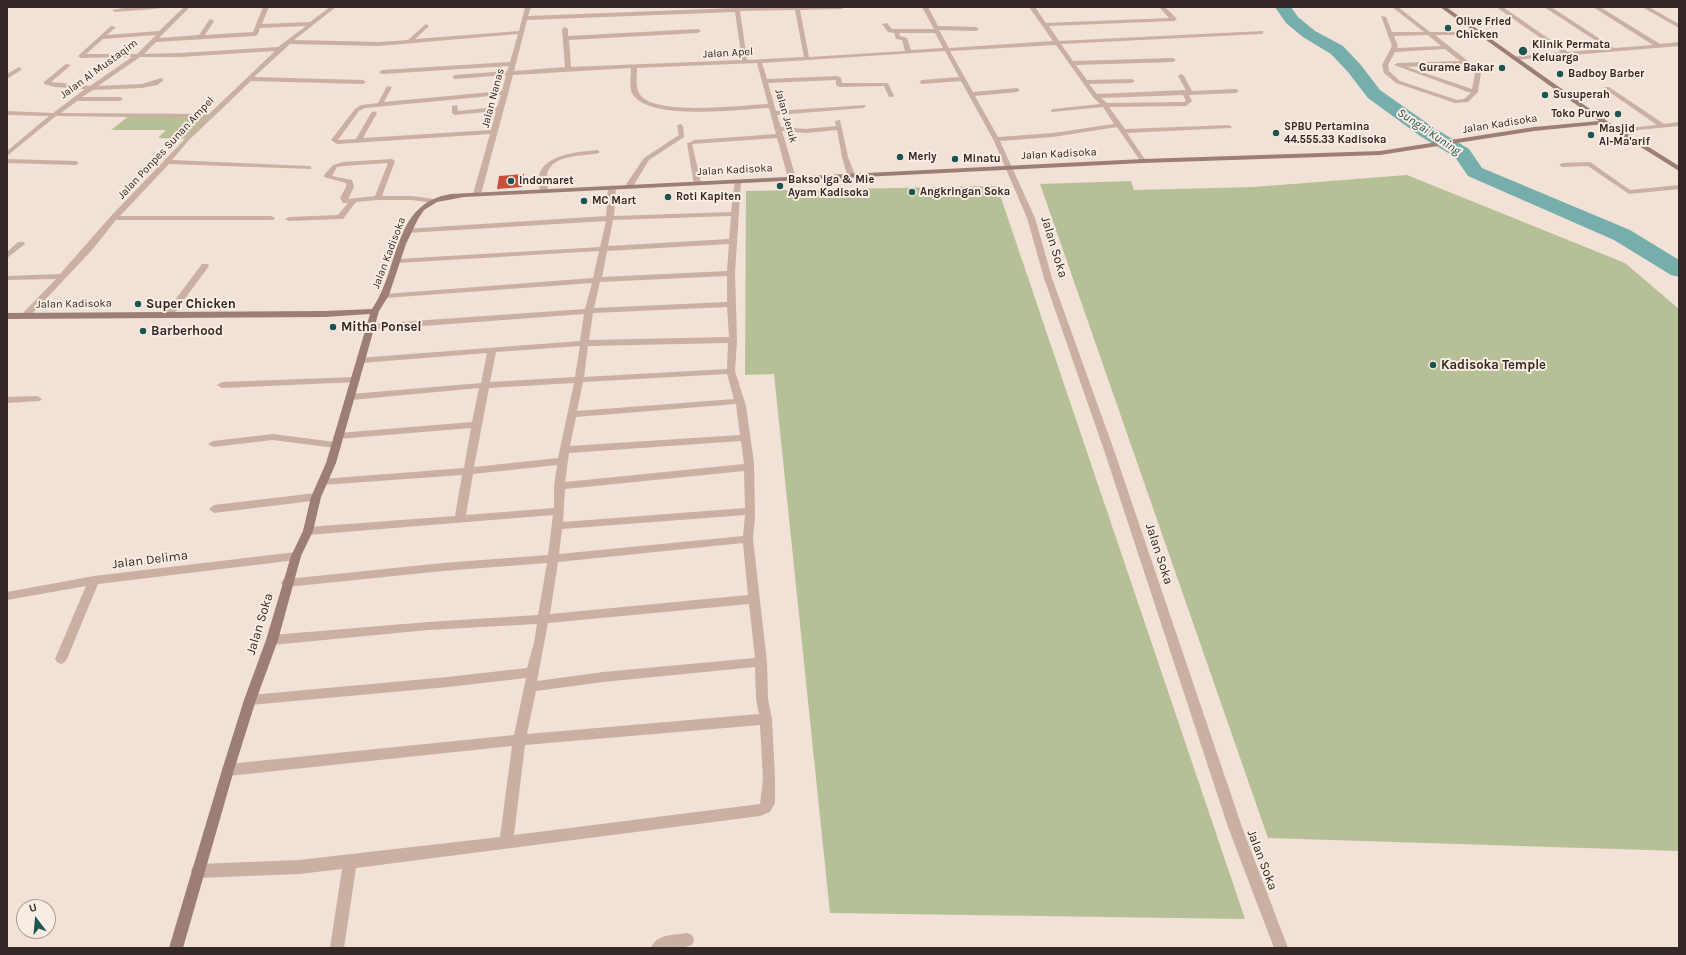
<!DOCTYPE html>
<html>
<head>
<meta charset="utf-8">
<style>
	body { margin:0 }
	#map { position:relative; width:1686px; height:955px; overflow:hidden; background:#f1e1d6; font-family:Karla,sans-serif }
	canvas { display:block }
	.frame { position:absolute; inset:0; border:8px solid #332825; pointer-events:none }
	.north { position:absolute; left:16px; top:899px; width:40px; height:40px; box-sizing:border-box; background:#f9ece2; border:1px solid #aa9e96; border-radius:50%; rotate:344deg; font-size:11px; font-weight:700; line-height:16px; text-align:center; color:#332825 }
	.north::after { content:''; display:block; margin:auto; width:14px; height:18px; background:#1a5552; clip-path:polygon(50% 0,100% 100%,50% 72%,0 100%) }
</style>
</head>
<body>
<div id="map">
<canvas width="1686" height="955"></canvas>
<div class="frame"></div>
<div class="north">U</div>
</div>
<script>
const context = document.querySelector('canvas').getContext('2d');
context.lineJoin = 'round';
function fillPath(path, color) {
  context.fillStyle = color;
  context.fill(path, 'evenodd');
}
function stroke(path, color, width, dash) {
  context.strokeStyle = color;
  context.lineWidth = width;
  context.lineCap = dash ? 'butt' : 'round';
  context.setLineDash(dash || []);
  context.stroke(path);
}
function label(font, color, halo, rows, align = 'center') {
  context.font = font + ' Karla,sans-serif';
  context.lineWidth = 4;
  context.setLineDash([]);
  context.textBaseline = 'middle';
  context.strokeStyle = halo;
  context.fillStyle = color;
  for (const [text, x, y, turn = 0] of rows) {
    context.save();
    context.translate(x, y);
    context.rotate((+turn || 0) * Math.PI / 180);
    context.textAlign = isNaN(turn) ? turn : align;
    if (halo) context.strokeText(text, 0, 0);
    context.fillText(text, 0, 0);
    context.restore();
  }
}
const green = new Path2D(`
	M 129,116 L 209,116 L 187,139 L 158,138 L 166,130 L 111,130 Z
	M 1407,175 L 1625,263 L 1679,309 L 1679,851 L 1268,838 L 1040,184 L 1131,181 L 1134,190 L 1254,187 Z
	M 997,186 L 1245,919 L 830,913 L 774,374 L 745,375 L 746,191 Z`);
const river = new Path2D(`
	M 1275,7 L 1291,7 L 1298,17 L 1315,31 L 1343,46 L 1360,64 L 1380,90 L 1434,128 L 1469,149 L 1482,168 L 1630,230 L 1679,260 L 1679,277 L 1671,275 L 1614,240 L 1468,176 L 1455,157 L 1420,136 L 1368,98 L 1348,72 L 1331,54 L 1303,37 L 1286,23 Z`);
const building = new Path2D(`
	M 524,174 L 522,187 L 497,189 L 499,176 Z`);
const street = new Path2D(`
	M 129,7 L 167,7 C 163,9 123,11 115,12 L 112,10 Z
	M 184,7 L 190,7 L 159,38 L 199,35 L 209,20 L 211,19 L 214,21 L 205,35 L 253,32 L 263,7 L 269,7 L 262,24 L 310,22 L 330,7 L 336,7 L 294,40 L 379,42 L 408,40 L 426,24 L 429,26 L 428,27 L 415,39 L 519,31 L 525,7 L 531,7 L 528,16 L 735,8 L 734,7 L 845,7 L 842,9 L 800,10 L 809,57 L 905,51 L 902,40 L 896,39 L 894,33 L 888,32 L 882,24 L 887,23 L 892,29 L 934,29 L 922,7 L 928,7 L 938,26 L 976,27 L 979,29 L 976,31 L 939,30 L 949,48 L 1053,41 L 1029,7 L 1035,7 L 1046,23 L 1169,18 L 1159,7 L 1165,7 L 1177,19 L 1174,21 L 1049,26 L 1059,41 L 1263,31 L 1263,33 L 1261,34 L 1061,44 L 1073,61 L 1173,58 L 1176,60 L 1173,62 L 1076,65 L 1087,80 L 1132,79 L 1135,81 L 1132,83 L 1089,84 L 1097,94 L 1186,90 L 1178,76 L 1181,74 L 1184,76 L 1192,91 L 1236,89 L 1239,91 L 1236,93 L 1189,95 L 1192,101 L 1186,106 L 1109,107 L 1125,129 L 1229,125 L 1232,127 L 1231,128 L 1127,133 L 1146,161 L 1143,163 L 1141,162 L 1117,127 L 1053,137 L 1000,141 L 1035,218 L 1052,278 L 1115,453 L 1242,827 L 1288,948 L 1274,948 L 1228,827 L 1105,453 L 1044,278 L 1027,218 L 994,141 L 961,81 L 922,84 L 919,82 L 922,80 L 959,77 L 945,51 L 762,63 L 767,79 L 837,76 L 841,78 L 842,83 L 888,83 L 894,96 L 893,97 L 889,97 L 884,86 L 839,87 L 836,85 L 836,80 L 768,83 L 776,111 L 865,105 L 866,106 L 863,108 L 777,115 L 781,127 L 806,129 L 836,126 L 835,121 L 840,120 L 848,157 L 855,175 L 851,177 L 847,175 L 842,157 L 837,130 L 806,133 L 782,131 L 796,178 L 794,179 L 788,178 L 777,138 L 692,144 L 701,183 L 694,185 L 687,143 L 691,142 L 694,140 L 776,134 L 769,108 C 740,109 647,122 632,93 C 629,86 631,76 631,68 L 513,75 L 481,194 L 477,196 L 473,194 L 490,134 L 337,144 L 331,140 L 355,109 L 361,105 L 378,103 L 387,86 L 392,87 L 384,102 L 502,91 L 506,75 L 455,79 L 452,77 L 455,75 L 507,71 L 509,66 L 382,74 L 379,72 L 382,70 L 510,62 L 518,34 L 379,46 L 290,44 L 254,77 L 363,80 L 366,82 L 363,84 L 251,81 L 189,140 L 172,160 L 309,166 L 311,167 L 311,169 L 169,164 L 120,216 L 271,216 L 275,218 L 274,220 L 116,220 L 92,250 L 28,318 L 22,318 L 22,314 L 56,279 L 7,280 L 7,276 L 60,274 L 111,216 L 205,118 L 56,116 L 7,156 L 7,151 L 49,116 L 7,115 L 7,111 L 53,113 L 85,89 L 55,87 L 44,84 L 44,82 L 66,64 L 71,65 L 51,82 L 90,86 L 132,57 L 81,58 L 78,56 L 111,26 L 116,27 L 107,35 L 159,31 ZM 795,10 L 804,57 L 747,60 L 740,11 ZM 735,12 L 742,60 L 571,67 L 569,40 L 698,33 L 701,31 L 698,29 L 568,36 L 568,29 L 565,27 L 562,29 L 565,67 L 514,71 L 527,20 ZM 306,26 L 278,47 L 180,53 L 144,54 L 156,42 L 255,36 L 258,34 L 260,28 ZM 899,33 L 935,33 L 943,48 L 911,50 L 907,38 L 900,36 ZM 156,35 L 137,54 L 86,54 L 103,39 ZM 1056,45 L 1093,97 L 1100,104 L 1053,109 L 1051,110 L 1051,112 L 1103,107 L 1114,124 L 1053,133 L 998,137 L 975,96 L 1017,92 L 1020,90 L 1017,88 L 973,92 L 950,51 ZM 275,51 L 209,114 L 61,113 L 77,101 L 120,101 L 123,99 L 120,97 L 82,97 L 93,90 L 142,88 L 157,85 L 163,81 L 163,79 L 161,78 L 142,84 L 98,86 L 140,57 L 180,57 ZM 757,63 L 768,104 C 743,105 651,117 639,93 C 635,86 637,75 637,68 ZM 501,95 L 497,107 L 458,111 L 457,105 L 452,106 L 452,113 L 455,115 L 496,111 L 491,130 L 363,138 L 377,113 L 374,111 L 371,113 L 356,139 L 338,140 L 359,111 L 365,108 ZM 1183,95 L 1186,101 L 1184,102 L 1107,103 L 1101,98 Z
	M 1392,7 L 1398,7 L 1430,32 L 1481,32 L 1482,33 L 1479,35 L 1435,35 L 1478,69 L 1481,73 L 1478,92 L 1468,102 L 1455,103 L 1396,83 L 1384,73 L 1382,65 L 1392,46 L 1381,16 L 1386,17 L 1392,32 L 1424,32 ZM 1428,35 L 1441,46 L 1397,48 L 1398,46 L 1394,36 ZM 1445,49 L 1460,61 L 1397,63 L 1394,65 L 1471,93 L 1464,99 L 1457,100 L 1400,81 L 1389,71 L 1388,65 L 1395,52 ZM 1464,64 L 1475,73 L 1472,89 L 1407,67 Z
	M 1443,7 L 1455,7 L 1445,10 Z
	M 1496,7 L 1503,7 L 1568,52 L 1607,48 L 1544,7 L 1551,7 L 1614,48 L 1653,45 L 1593,7 L 1600,7 L 1660,44 L 1679,42 L 1679,46 L 1514,60 L 1511,58 L 1512,57 L 1561,52 Z
	M 1642,7 L 1649,7 L 1679,24 L 1679,28 Z
	M 19,67 L 22,69 L 21,70 L 7,79 L 7,74 Z
	M 1605,87 L 1609,87 L 1664,124 L 1679,122 L 1679,126 L 1618,132 L 1618,130 L 1620,129 L 1657,125 L 1605,89 Z
	M 680,124 L 683,126 L 684,137 L 649,160 L 632,188 L 626,188 L 625,186 L 644,158 L 679,135 L 677,126 Z
	M 597,150 L 599,151 L 599,153 C 583,157 553,153 547,174 C 546,179 547,185 548,190 L 541,192 C 528,156 574,152 597,150 Z
	M 7,159 L 76,161 L 79,163 L 76,165 L 7,163 Z
	M 392,159 L 395,161 L 382,196 L 412,196 L 434,199 L 434,203 L 412,200 L 378,200 L 356,202 L 343,219 L 340,219 L 289,221 L 285,219 L 289,217 L 338,215 L 348,203 L 343,203 L 340,198 L 346,187 L 346,183 L 324,177 L 325,174 L 333,165 L 343,162 ZM 388,163 L 375,196 L 348,199 L 354,187 L 352,180 L 332,176 L 337,167 L 343,166 Z
	M 1590,162 L 1630,190 L 1679,185 L 1679,189 L 1629,194 L 1588,166 L 1562,167 L 1559,165 L 1562,163 Z
	M 735,180 L 741,181 L 735,273 L 737,340 L 735,371 L 746,406 L 754,463 L 755,515 L 753,539 L 767,662 L 768,699 L 772,719 L 775,779 L 775,803 L 770,812 L 760,816 L 356,868 L 344,948 L 330,948 L 342,869 L 299,874 L 198,878 L 193,876 L 191,871 L 193,866 L 198,864 L 299,860 L 500,837 L 512,746 L 228,776 L 223,774 L 222,770 L 223,766 L 228,764 L 514,735 L 526,678 L 448,687 L 250,705 L 246,704 L 244,700 L 246,696 L 250,695 L 448,677 L 527,668 L 534,643 L 537,624 L 428,630 L 272,645 L 268,643 L 266,640 L 268,637 L 272,635 L 428,622 L 538,615 L 547,563 L 443,571 L 287,587 L 283,586 L 281,583 L 283,580 L 287,579 L 443,563 L 548,555 L 553,515 L 308,535 L 304,534 L 303,531 L 304,528 L 308,527 L 455,516 L 462,475 L 322,485 L 317,482 L 322,479 L 464,468 L 471,428 L 338,439 L 333,436 L 338,433 L 472,422 L 479,388 L 351,400 L 346,397 L 351,394 L 481,383 L 487,353 L 361,363 L 357,360 L 358,358 L 580,341 L 584,314 L 370,330 L 366,327 L 370,324 L 585,309 L 592,283 L 385,298 L 381,296 L 385,294 L 593,278 L 599,251 L 398,263 L 394,261 L 398,259 L 600,247 L 606,221 L 407,233 L 404,233 L 404,229 L 606,216 L 608,187 L 612,185 L 616,187 L 614,216 L 731,212 ZM 731,216 L 729,239 L 608,246 L 613,220 ZM 729,244 L 727,271 L 602,277 L 607,251 ZM 727,276 L 727,302 L 594,308 L 600,282 ZM 727,307 L 729,337 L 589,340 L 593,313 ZM 728,343 L 727,369 L 584,377 L 588,346 ZM 580,346 L 575,377 L 490,382 L 496,352 ZM 727,374 L 734,399 L 577,411 L 583,382 ZM 574,383 L 558,458 L 474,467 L 489,388 ZM 736,404 L 740,435 L 570,446 L 576,417 ZM 741,441 L 744,464 L 565,482 L 569,453 ZM 557,465 L 554,486 L 554,508 L 466,515 L 473,474 ZM 744,471 L 745,508 L 563,522 L 565,489 ZM 745,515 L 743,536 L 559,554 L 562,529 ZM 743,543 L 748,595 L 550,614 L 558,562 ZM 749,604 L 755,658 L 603,672 L 537,681 L 548,623 ZM 755,667 L 756,699 L 759,714 L 527,734 L 536,691 L 603,682 ZM 760,725 L 763,779 L 760,804 L 514,835 L 525,745 Z
	M 18,242 L 24,242 L 25,244 L 7,258 L 7,252 Z
	M 202,264 L 208,264 L 209,266 L 172,316 L 166,316 L 166,312 Z
	M 355,377 L 358,378 L 360,380 L 358,382 L 222,388 L 217,385 L 222,382 Z
	M 37,396 L 42,399 L 40,401 L 7,403 L 7,397 Z
	M 273,434 L 335,442 L 340,445 L 335,448 L 273,440 L 213,447 L 208,444 L 213,441 Z
	M 316,493 L 320,494 L 321,497 L 320,500 L 214,513 L 209,509 L 214,505 Z
	M 296,552 L 300,553 L 301,556 L 300,559 L 296,560 L 98,584 L 67,659 L 65,662 L 61,664 L 57,662 L 55,659 L 86,586 L 7,600 L 7,592 L 94,576 Z
	M 687,933 L 692,935 L 694,940 L 692,945 L 682,948 L 651,948 C 656,934 674,935 687,933 Z`);
const secondary = new Path2D(`
	M 1440,7 L 1446,7 L 1607,121 L 1679,166 L 1679,171 L 1604,124 L 1534,131 L 1380,155 L 1143,163 L 464,197 L 437,202 L 424,210 L 418,219 L 406,244 L 389,295 L 379,311 L 336,463 L 321,497 L 313,531 L 301,556 L 278,640 L 256,700 L 234,770 L 183,948 L 169,948 L 222,770 L 244,700 L 266,640 L 291,556 L 303,531 L 311,497 L 326,463 L 370,314 L 325,317 L 7,319 L 7,313 L 325,311 L 372,309 C 400,269 392,203 451,194 L 1143,159 L 1380,151 L 1534,127 L 1599,121 Z`);
const markers = [
	[1448,28,4,"#1a5552"],
	[1523,51,5,"#1a5552"],
	[1502,68,4,"#1a5552"],
	[1560,74,4,"#1a5552"],
	[1545,95,4,"#1a5552"],
	[1618,114,4,"#1a5552"],
	[1276,133,4,"#1a5552"],
	[1591,135,4,"#1a5552"],
	[900,157,4,"#1a5552"],
	[955,159,4,"#1a5552"],
	[511,181,4,"#1a5552"],
	[780,186,4,"#1a5552"],
	[912,192,4,"#1a5552"],
	[668,197,4,"#1a5552"],
	[584,201,4,"#1a5552"],
	[138,304,4,"#1a5552"],
	[333,327,4,"#1a5552"],
	[143,331,4,"#1a5552"],
	[1433,365,4,"#1a5552"]
];
const farPoinames = [
	["Olive Fried",1456,22],
	["Chicken",1456,35],
	["Klinik Permata",1532,45],
	["Keluarga",1532,58],
	["Gurame Bakar",1494,68,"right"],
	["Badboy Barber",1568,74],
	["Susuperah",1553,95],
	["Toko Purwo",1610,114,"right"],
	["SPBU Pertamina",1284,127],
	["44.555.33 Kadisoka",1284,140],
	["Masjid",1599,129],
	["Al-Ma'arif",1599,142],
	["Merly",908,157],
	["Minatu",963,159],
	["Bakso Iga & Mie",788,180],
	["Ayam Kadisoka",788,193],
	["Indomaret",519,181],
	["Angkringan Soka",920,192],
	["Roti Kapiten",676,197],
	["MC Mart",592,201]
];
const farStreetnames = [
	["Jalan Apel",728,53,-3],
	["Jalan Al Mustaqim",99,69,-36],
	["Jalan Nanas",493,98,-75],
	["Jalan Jeruk",786,116,74],
	["Jalan Kadisoka",1500,124,-9],
	["Jalan Ponpes Sunan Ampel",166,148,-47],
	["Jalan Kadisoka",1059,154,-3],
	["Jalan Kadisoka",735,170,-3],
	["Jalan Kadisoka",389,253,-69],
	["Jalan Kadisoka",74,304,-1]
];
const farWaternames = [
	["Sungai Kuning",1429,132,34]
];
const streetNames = [
	["Jalan Soka",1054,247,73],
	["Jalan Soka",1159,554,72],
	["Jalan Delima",150,560,-7],
	["Jalan Soka",260,624,-73],
	["Jalan Soka",1262,860,69]
];
const poiNames = [
	["Super Chicken",146,304],
	["Mitha Ponsel",341,327],
	["Barberhood",151,331],
	["Kadisoka Temple",1441,365]
];
fillPath(green, '#b6c096');
fillPath(river, '#75aeaa');
fillPath(building, '#c84f3d');
fillPath(street, '#c9b0a2');
fillPath(secondary, '#9c7e74');
for (const [x, y, r, color] of markers) {
  const dot = new Path2D();
  dot.arc(x, y, r, 0, 2 * Math.PI);
  context.fillStyle = color;
  context.fill(dot);
  stroke(dot, '#f9ece2', 1.5);
}
label('bold 11px', '#332825', '#f9ece2', farPoinames, 'left');
label('11px', '#332825', '#f9ece2', farStreetnames);
label('italic 12px', '#1a5552', '#f9ece2', farWaternames);
label('13px', '#332825', '#f9ece2', streetNames);
label('bold 13px', '#332825', '#f9ece2', poiNames, 'left');
</script>
</body>
</html>
